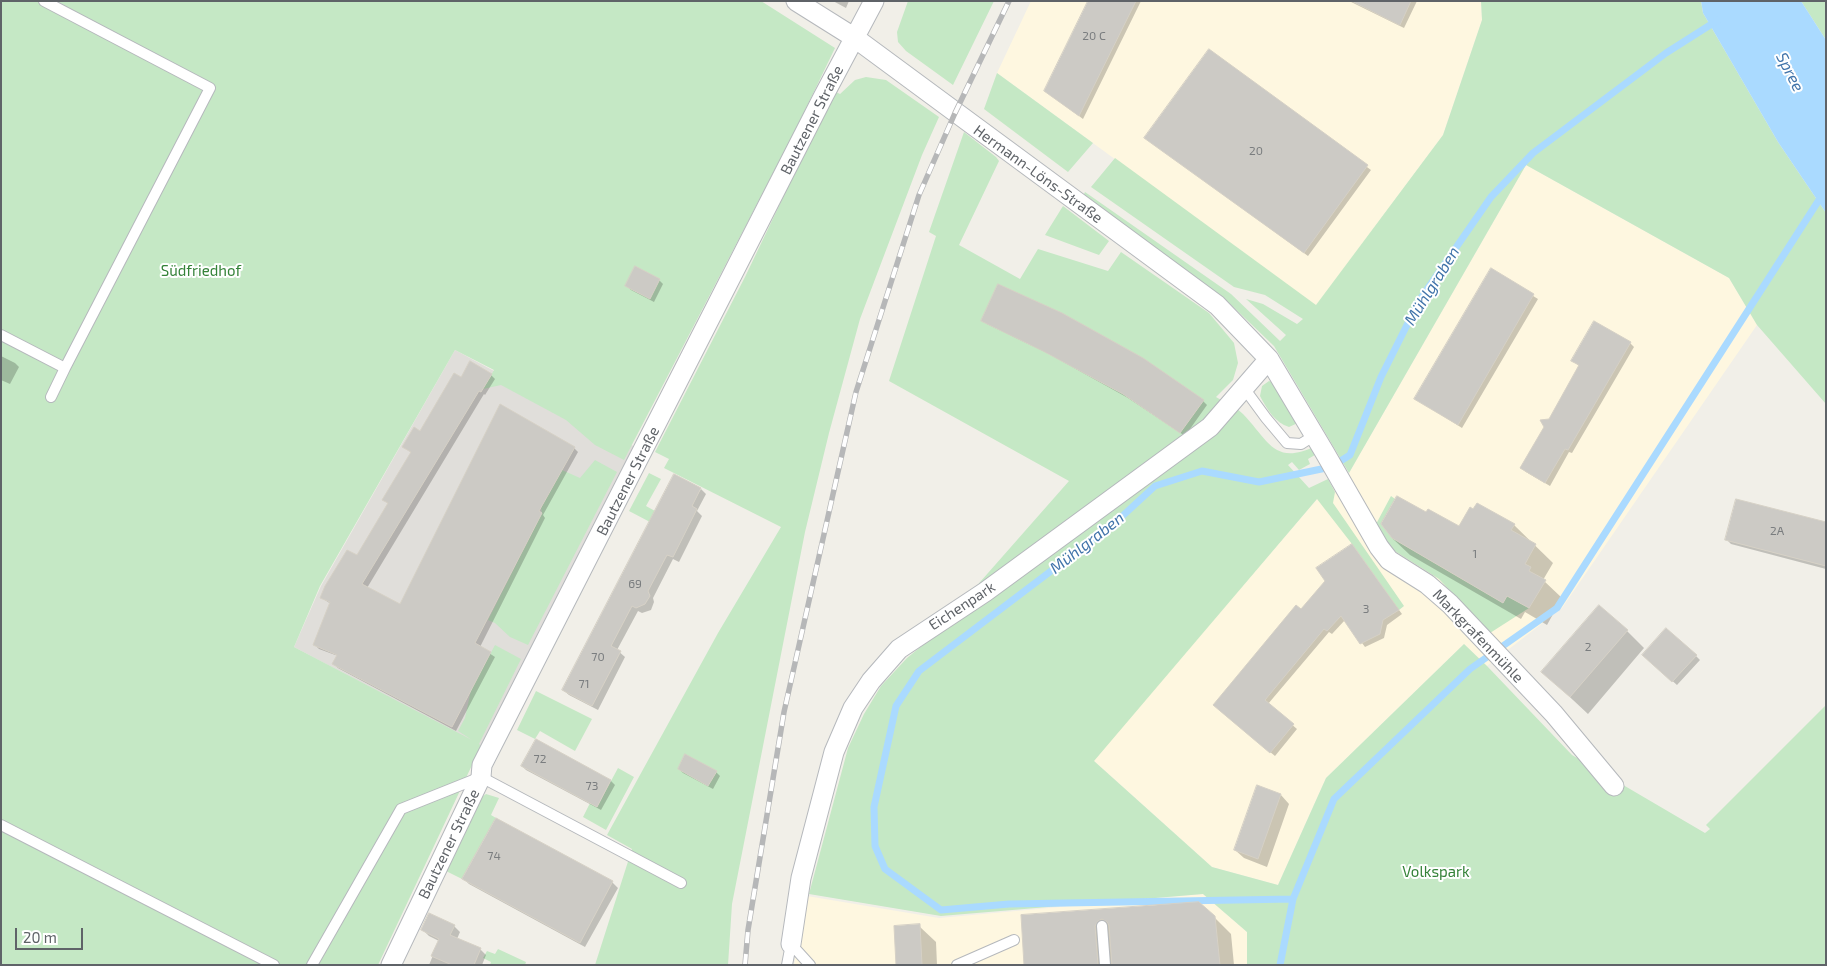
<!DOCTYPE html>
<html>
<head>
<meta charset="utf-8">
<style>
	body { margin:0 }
	#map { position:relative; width:1827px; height:966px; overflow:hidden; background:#f1efe8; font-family:"Exo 2",sans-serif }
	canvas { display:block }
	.frame { position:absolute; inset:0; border:2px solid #5f6368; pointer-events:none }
	.scale { position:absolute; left:15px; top:928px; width:68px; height:22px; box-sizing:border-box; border:2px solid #5f6368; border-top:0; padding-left:6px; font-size:15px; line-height:18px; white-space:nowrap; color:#5f6368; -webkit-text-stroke:4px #fff; paint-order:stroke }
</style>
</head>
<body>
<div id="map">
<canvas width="1827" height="966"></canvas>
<div class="frame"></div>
<div class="scale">20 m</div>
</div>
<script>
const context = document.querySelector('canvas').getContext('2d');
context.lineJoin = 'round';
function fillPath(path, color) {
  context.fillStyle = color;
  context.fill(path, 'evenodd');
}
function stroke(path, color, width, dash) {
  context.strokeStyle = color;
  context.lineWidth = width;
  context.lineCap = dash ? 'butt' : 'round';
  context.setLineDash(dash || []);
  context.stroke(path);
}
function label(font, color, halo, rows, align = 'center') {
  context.font = font + ' "Exo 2",sans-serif';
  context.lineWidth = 4;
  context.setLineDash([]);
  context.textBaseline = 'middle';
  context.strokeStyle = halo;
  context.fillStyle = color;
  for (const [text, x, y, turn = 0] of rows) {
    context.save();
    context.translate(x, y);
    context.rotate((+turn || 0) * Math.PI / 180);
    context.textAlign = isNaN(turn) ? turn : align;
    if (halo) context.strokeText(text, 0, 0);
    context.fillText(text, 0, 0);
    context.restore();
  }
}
const commercial = new Path2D(`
	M 1031,1 L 1481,1 L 1482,20 L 1443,135 L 1316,306 L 997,73 Z
	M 1526,165 L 1729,278 L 1757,325 L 1562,608 L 1487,666 L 1464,644 L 1326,778 L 1278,885 L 1212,867 L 1093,760 L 1318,498 L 1349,473 Z
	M 1203,894 L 1247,932 L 1247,965 L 794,965 L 807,896 L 939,918 Z`);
const industrial = new Path2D(`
	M 455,350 L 637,448 L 481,746 L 294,647 L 321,586 Z`);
const green = new Path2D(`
	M 1,1 L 761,1 L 835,48 L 796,129 L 624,460 L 595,445 L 566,420 L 501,385 L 483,389 L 494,370 L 455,350 L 320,586 L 294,647 L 472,740 L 458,731 L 465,718 L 471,690 L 495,645 L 521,659 L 479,744 L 481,746 L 378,965 L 1,965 Z
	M 908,1 L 994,1 L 953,85 L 906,51 L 898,42 L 897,32 Z
	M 1481,1 L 1701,1 L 1703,13 L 1778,142 L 1826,213 L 1826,404 L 1757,325 L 1729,278 L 1526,165 L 1349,473 L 1274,346 L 1225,299 L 1082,198 L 1085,192 L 1231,294 L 1280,341 L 1286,335 L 1246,299 L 1263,304 L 1297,324 L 1303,319 L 1265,295 L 1234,287 L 1091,187 L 1115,158 L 1316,305 L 1443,135 L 1482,20 Z
	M 1801,1 L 1826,1 L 1826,40 Z
	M 997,73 L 1093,143 L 1068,172 L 984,109 Z
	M 866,77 L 886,80 L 939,117 L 922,155 L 860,319 L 829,433 L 805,532 L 732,904 L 728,965 L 595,965 L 632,849 L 607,835 L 718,633 L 781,527 L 664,468 L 669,459 L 655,452 L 745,277 L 834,91 L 840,94 L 855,80 Z
	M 964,132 L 996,157 L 999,161 L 959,245 L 1020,279 L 1038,249 L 1108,271 L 1121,252 L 1209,313 L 1234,343 L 1238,363 L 1233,380 L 1216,397 C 1225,402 1236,407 1243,414 C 1269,441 1274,466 1316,446 L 1320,452 L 1308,459 L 1310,464 L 1299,470 L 1292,462 L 1288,465 L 1309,488 L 1328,479 L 1335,492 L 1333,503 L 1404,606 L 1399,610 L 1352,544 L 1317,499 L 1094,761 L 1212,867 L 1278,885 L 1326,778 L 1464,644 L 1487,666 L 1572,755 L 1705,833 L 1710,829 L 1706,825 L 1826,705 L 1826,965 L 1247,965 L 1247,932 L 1203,894 L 941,916 L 809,894 L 848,748 L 864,714 L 881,686 L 907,658 L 929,640 L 1069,481 L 889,381 L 936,236 L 929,232 Z
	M 1063,206 L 1109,241 L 1099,255 L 1045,235 Z
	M 1269,381 L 1274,383 L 1300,422 L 1289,427 C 1275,423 1267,409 1260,396 L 1262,386 Z
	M 595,460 L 617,472 L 528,645 L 510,637 L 495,623 L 488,620 L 542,513 L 541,508 L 562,470 L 580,478 Z
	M 649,473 L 661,479 L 646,506 L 655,511 L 650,522 L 629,511 Z
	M 1391,496 L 1395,499 L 1381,524 L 1392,538 L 1503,603 L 1507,596 L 1529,608 L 1490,633 L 1439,579 L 1390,548 L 1375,526 Z
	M 536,691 L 592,719 L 575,751 L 540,731 L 535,739 L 517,730 Z
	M 618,768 L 634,777 L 606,830 L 583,817 L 590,803 L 597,807 Z
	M 486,794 L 499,798 L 491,815 L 496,818 L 462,879 L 446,871 L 482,797 Z
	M 498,949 L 526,962 L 525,965 L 490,965 L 491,962 L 483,958 L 487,951 L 495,954 Z`);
const water = new Path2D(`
	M 1701,1 L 1801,1 L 1826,40 L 1826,213 L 1778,142 L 1703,13 Z`);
const shadow = new Path2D(`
	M 833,1 L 849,1 L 846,8 Z
	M 1089,1 L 1141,1 L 1083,119 L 1045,91 Z
	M 1349,1 L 1417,1 L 1404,28 Z
	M 1209,51 L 1371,170 L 1308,256 L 1150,141 Z
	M 1491,270 L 1538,299 L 1462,428 L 1416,399 Z
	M 659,280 L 663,284 L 654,302 L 631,290 L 627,286 Z
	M 983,320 L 1203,401 L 1207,405 L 1185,436 L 1128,398 L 1049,354 L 987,324 Z
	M 1630,343 L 1634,347 L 1572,453 L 1569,452 L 1550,486 L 1526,472 L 1522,468 L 1580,367 L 1572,360 Z
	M 1,356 L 15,363 L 19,367 L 10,384 L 1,380 Z
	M 491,375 L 495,379 L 485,395 L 484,394 L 367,588 L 400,605 L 501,405 L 574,448 L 578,452 L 543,515 L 545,518 L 480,647 L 495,657 L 456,731 L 338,668 L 334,664 L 338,656 L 319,649 L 315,645 L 331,604 L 322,598 L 357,557 L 389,504 L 384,500 L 412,453 L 404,447 L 420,433 L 461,379 Z
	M 701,489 L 706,494 L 697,511 L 702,516 L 679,562 L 673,559 L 653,598 L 654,602 L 651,610 L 642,613 L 638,611 L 617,650 L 625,657 L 598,710 L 569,695 L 563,690 Z
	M 1426,514 L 1459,528 L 1514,525 L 1553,563 L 1543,580 L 1562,598 L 1547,625 L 1525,612 L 1521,619 L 1410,555 L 1392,538 Z
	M 1826,523 L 1826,569 L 1731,544 L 1727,540 Z
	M 1352,546 L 1402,614 L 1387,625 L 1384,638 L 1365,647 L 1345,620 L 1332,634 L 1329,632 L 1268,704 L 1297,729 L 1275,756 L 1218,709 L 1327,581 Z
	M 1627,631 L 1644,648 L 1588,714 L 1543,672 Z
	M 1696,656 L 1700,660 L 1677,685 L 1648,659 Z
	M 536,741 L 611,781 L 615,785 L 601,810 L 526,770 L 522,766 Z
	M 679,769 L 716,772 L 720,776 L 713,789 L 683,773 Z
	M 1281,795 L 1289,804 L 1267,867 L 1244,858 L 1235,850 Z
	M 496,819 L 612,882 L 618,888 L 585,947 L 469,884 L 464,879 Z
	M 1023,916 L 1214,917 L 1231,934 L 1234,965 L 1025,965 Z
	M 454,926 L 460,932 L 457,939 L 480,949 L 486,955 L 482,965 L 429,965 L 439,941 L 429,936 L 423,930 Z
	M 919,926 L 936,942 L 937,965 L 898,965 Z`);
const stream = new Path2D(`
	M 1293,899 L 1009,904 L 941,910 L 885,869 L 875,846 L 874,807 L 896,706 L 919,671 L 1117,521 L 1155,486 L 1202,471 L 1259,482 L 1331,467 L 1350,455 L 1381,377 L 1419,301 L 1491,197 L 1533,153 L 1666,53 L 1718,20
	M 1280,965 L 1293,899 L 1334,799 L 1470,669 L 1557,608 L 1826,189`);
const building = new Path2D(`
	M 1088,1 L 1136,1 L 1079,116 L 1044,91 Z
	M 1352,1 L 1411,1 L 1400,25 Z
	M 1209,49 L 1368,165 L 1304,253 L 1144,138 Z
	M 635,266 L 660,279 L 650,299 L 625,286 Z
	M 1491,268 L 1534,294 L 1458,425 L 1414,399 Z
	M 998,284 L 1062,313 L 1143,358 L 1204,400 L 1180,433 L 1123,394 L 1043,351 L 981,321 Z
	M 1594,321 L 1631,342 L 1568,450 L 1565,449 L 1545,483 L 1520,468 L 1544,427 L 1540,420 L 1549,419 L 1579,365 L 1571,361 Z
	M 470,361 L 492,374 L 481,392 L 479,391 L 362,584 L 400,604 L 500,404 L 575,447 L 539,511 L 542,513 L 475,643 L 491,652 L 452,727 L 332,664 L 337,655 L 313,645 L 330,602 L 320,598 L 325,586 L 347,550 L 357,555 L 388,503 L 382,500 L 411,452 L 402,447 L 414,427 L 420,431 L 454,373 L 461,377 Z
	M 674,474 L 701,488 L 692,506 L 697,509 L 673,557 L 667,555 L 648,591 L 650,596 L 645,604 L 636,608 L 632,606 L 611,646 L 621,651 L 592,706 L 562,690 Z
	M 1397,496 L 1426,512 L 1428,509 L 1459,526 L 1470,507 L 1473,509 L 1477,503 L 1515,524 L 1511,530 L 1536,544 L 1525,564 L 1531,567 L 1529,571 L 1546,580 L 1529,608 L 1507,596 L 1503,603 L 1392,538 L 1381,524 Z
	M 1736,499 L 1826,522 L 1826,566 L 1725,540 Z
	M 1352,544 L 1399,610 L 1383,620 L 1380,634 L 1360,644 L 1341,616 L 1327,631 L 1324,629 L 1265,700 L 1294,724 L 1270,753 L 1213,705 L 1296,605 L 1301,609 L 1325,581 L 1316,568 Z
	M 1599,605 L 1628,630 L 1570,697 L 1541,672 Z
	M 1666,628 L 1697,655 L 1672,682 L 1642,655 Z
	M 536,739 L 611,780 L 597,807 L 521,766 Z
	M 685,754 L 717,771 L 708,786 L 678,769 Z
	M 1257,785 L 1281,794 L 1258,859 L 1234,850 Z
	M 496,818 L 613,881 L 580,943 L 462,879 Z
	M 1199,902 L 1215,916 L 1220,965 L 1112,965 L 1109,925 L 1107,922 L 1102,919 L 1098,921 L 1095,926 L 1098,965 L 1024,965 L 1021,915 Z
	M 429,913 L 455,925 L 450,935 L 481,948 L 474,965 L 452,965 L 431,956 L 439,939 L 421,930 Z
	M 920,924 L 922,965 L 896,965 L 894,926 Z`);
const lane = new Path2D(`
	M 44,1 L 210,88 L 65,368 L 51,397
	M 1,335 L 65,368
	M 1244,388 L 1266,418 L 1287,443 L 1301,444 L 1315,435
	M 1,825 L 274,965
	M 1102,926 L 1105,965
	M 791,944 L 810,965
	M 312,965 L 401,809 L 481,777 L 681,883
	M 787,965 L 791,944
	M 957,965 L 1014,940`);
const street = new Path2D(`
	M 796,1 L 855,38 L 1217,305 L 1269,359 L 1325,453 L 1379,547 L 1389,560 L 1427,584 L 1450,604 L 1554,714 L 1614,786
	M 791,944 L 801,878 L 834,752 L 853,708 L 871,681 L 899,649 L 985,592 L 1210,427 L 1269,359
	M 391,965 L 481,777 L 482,765 L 823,97 L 874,1`);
const rail = new Path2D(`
	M 745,965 L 748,930 L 784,712 L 856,392 L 919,195 L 955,113 L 1009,1`);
const numberNames = [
	["20 C",1094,36],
	["20",1256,151],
	["2A",1777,531],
	["1",1475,554],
	["69",635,584],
	["3",1366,609],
	["2",1588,647],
	["70",598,657],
	["71",584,684],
	["72",540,759],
	["73",592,786],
	["74",494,856]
];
const streetNames = [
	["Bautzener Straße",812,120,-63],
	["Hermann-Löns-Straße",1038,174,36],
	["Bautzener Straße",628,481,-63],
	["Eichenpark",962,606,-33],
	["Markgrafenmühle",1478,636,46],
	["Bautzener Straße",449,844,-64]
];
const parkNames = [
	["Südfriedhof",201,271],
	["Volkspark",1436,872]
];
const waterNames = [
	["Spree",1790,72,63],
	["Mühlgraben",1432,286,-58],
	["Mühlgraben",1087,543,-38]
];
fillPath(commercial, '#fef7e0');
fillPath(industrial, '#e0deda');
fillPath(green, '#c5e8c5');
fillPath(water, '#aadaff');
fillPath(shadow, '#0003');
stroke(stream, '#aadaff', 7);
fillPath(building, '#cccac5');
stroke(building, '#d6d1c6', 1);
stroke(lane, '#b5b8bc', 12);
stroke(street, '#b5b8bc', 21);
stroke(lane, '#fff', 10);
stroke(street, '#fff', 19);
stroke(rail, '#b6b7b8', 5.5);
stroke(rail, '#fff', 4, [11]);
label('12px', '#7a7d7f', null, numberNames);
label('15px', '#5f6368', '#fff', streetNames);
label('15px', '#348238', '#fff', parkNames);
label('italic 16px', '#4174aa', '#fff', waterNames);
</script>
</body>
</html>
